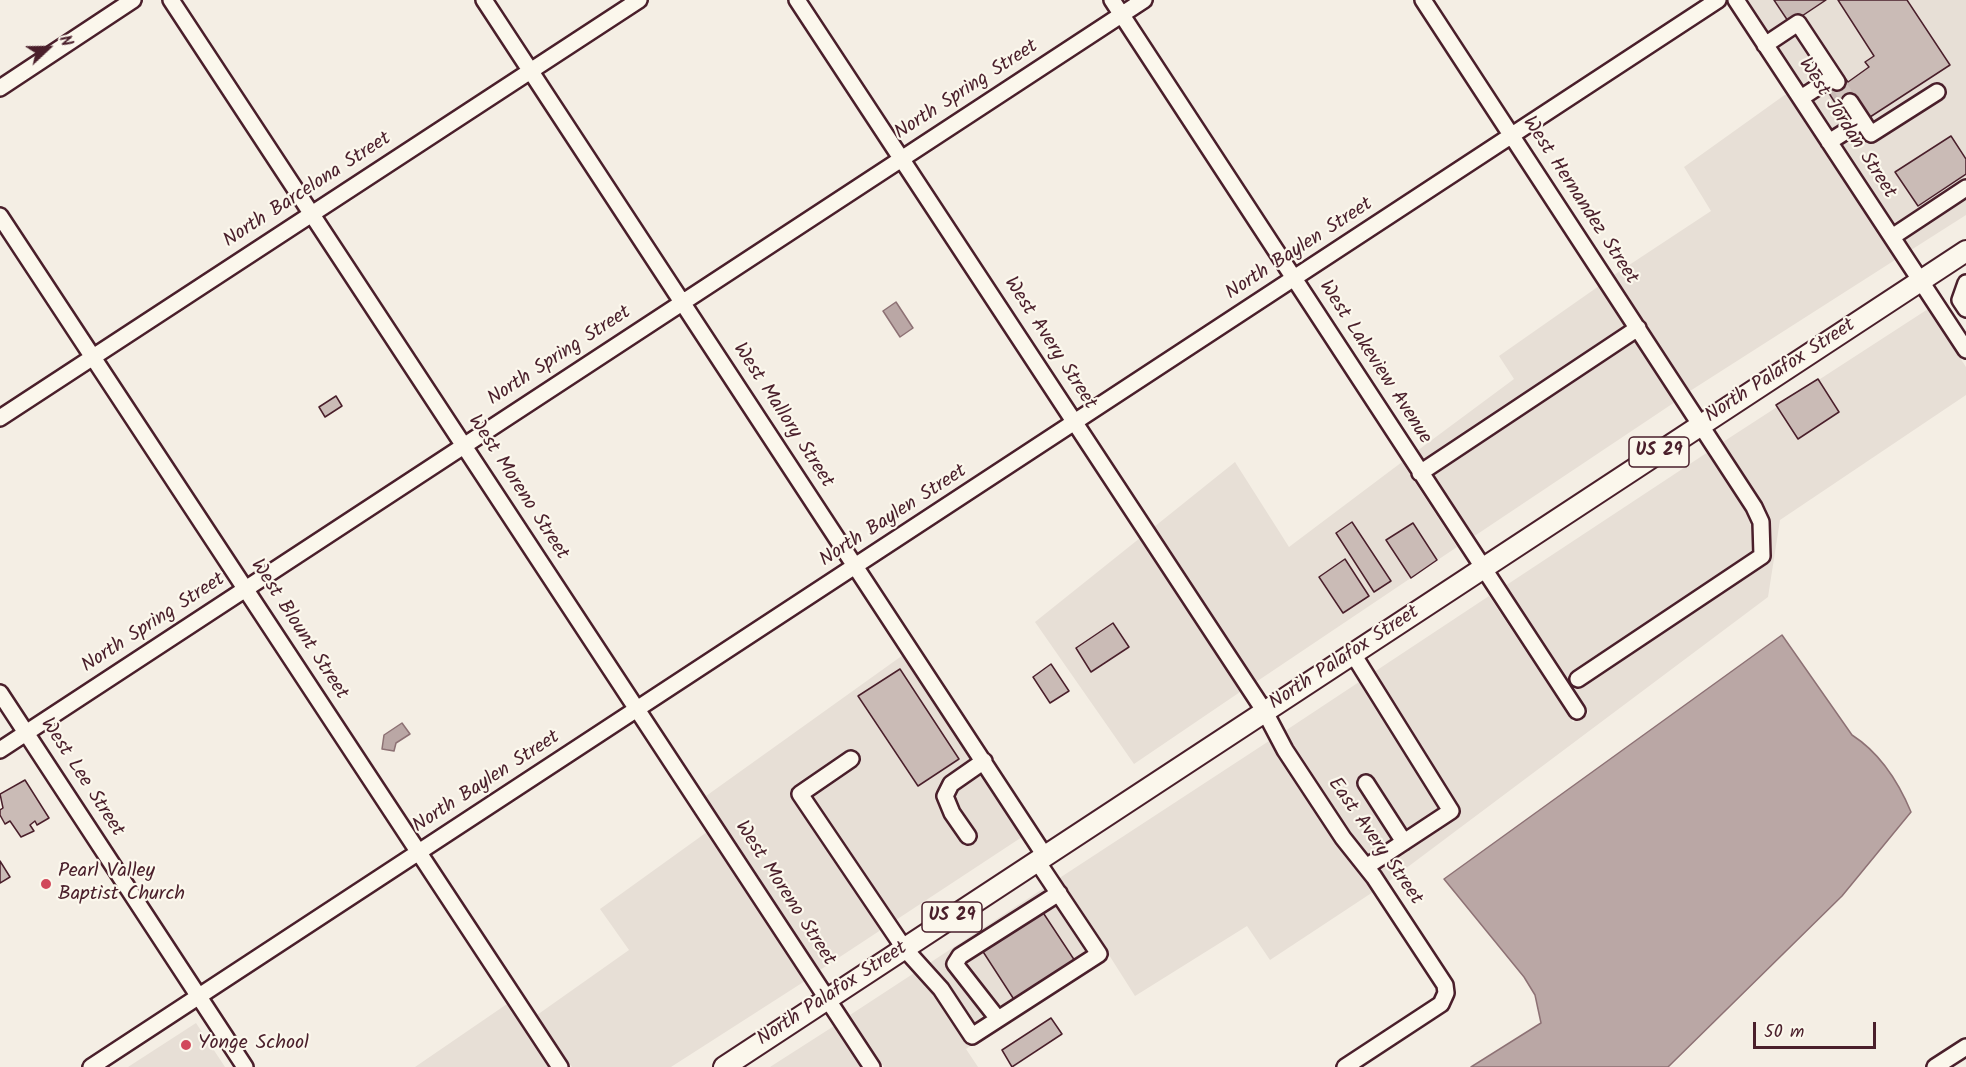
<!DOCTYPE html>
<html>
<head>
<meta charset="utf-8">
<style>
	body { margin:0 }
	#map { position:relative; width:1966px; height:1067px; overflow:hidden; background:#f4eee4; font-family:Kalam,sans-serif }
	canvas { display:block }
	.north { position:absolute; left:18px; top:18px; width:60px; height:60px; -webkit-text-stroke:4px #fbf7ec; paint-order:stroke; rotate:68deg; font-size:16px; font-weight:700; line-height:24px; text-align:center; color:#4a1f2b }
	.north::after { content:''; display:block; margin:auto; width:21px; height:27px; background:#4a1f2b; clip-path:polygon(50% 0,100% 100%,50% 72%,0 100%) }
	.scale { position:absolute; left:1753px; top:1022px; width:123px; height:27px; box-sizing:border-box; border:3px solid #4a1f2b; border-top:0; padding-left:8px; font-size:18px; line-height:21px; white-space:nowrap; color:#4a1f2b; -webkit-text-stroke:4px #fbf7ec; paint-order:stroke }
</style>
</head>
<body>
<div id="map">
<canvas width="1966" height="1067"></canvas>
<div class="north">N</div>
<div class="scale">50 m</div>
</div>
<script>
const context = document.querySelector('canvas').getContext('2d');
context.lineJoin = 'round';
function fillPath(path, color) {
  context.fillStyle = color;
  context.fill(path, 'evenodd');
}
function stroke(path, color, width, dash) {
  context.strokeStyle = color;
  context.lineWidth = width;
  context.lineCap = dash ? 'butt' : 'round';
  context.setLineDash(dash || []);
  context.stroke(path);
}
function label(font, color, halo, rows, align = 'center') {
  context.font = font + ' Kalam,sans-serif';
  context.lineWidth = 4.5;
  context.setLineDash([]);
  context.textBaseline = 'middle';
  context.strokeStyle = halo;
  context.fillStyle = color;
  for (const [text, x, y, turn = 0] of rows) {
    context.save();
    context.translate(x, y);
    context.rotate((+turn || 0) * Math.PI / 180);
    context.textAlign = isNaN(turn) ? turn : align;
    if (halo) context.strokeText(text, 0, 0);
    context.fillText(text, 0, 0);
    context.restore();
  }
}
const built = new Path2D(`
	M 1747,0 L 1966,0 L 1966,215 L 1911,250 Z
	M 1786,94 L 1895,260 L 1690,391 L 1614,275 L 1711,211 L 1684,167 Z
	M 1599,286 L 1675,402 L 1473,537 L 1417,451 L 1514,379 L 1499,356 Z
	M 1928,309 L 1966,367 L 1966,395 L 1780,520 L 1768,597 L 1389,881 L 1351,833 L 1285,731 L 1489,596 L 1573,722 L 1589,713 L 1505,586 L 1708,452 L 1751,519 L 1767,510 L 1723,442 Z
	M 1235,462 L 1289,547 L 1402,462 L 1457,547 L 1256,682 L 1154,527 Z
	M 1140,538 L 1240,692 L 1134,764 L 1035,622 Z
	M 903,655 L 1022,837 L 820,970 L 706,796 Z
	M 1269,741 L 1335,843 L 1373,892 L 1270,960 L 1247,926 L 1135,996 L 1109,955 L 966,1049 L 978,1067 L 884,1067 L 850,1015 Z
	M 707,832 L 805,981 L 671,1067 L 572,1067 L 537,1015 L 629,950 L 600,909 Z
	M 507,1004 L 549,1067 L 415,1067 Z
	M 196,1023 L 225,1067 L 128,1067 Z
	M 834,1026 L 861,1067 L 770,1067 Z`);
const water = new Path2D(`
	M 896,302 L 913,328 L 900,337 L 883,311 Z
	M 1782,635 L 1852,735 C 1880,753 1898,781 1911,812 L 1842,896 L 1668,1067 L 1471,1067 L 1541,1023 L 1535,995 L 1524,977 L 1444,879 Z
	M 402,723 L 410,734 L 396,743 L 394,751 L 382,749 L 384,735 Z`);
const building = new Path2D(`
	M 1774,0 L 1826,0 L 1790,24 Z
	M 1838,0 L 1907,0 L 1950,65 L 1867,119 L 1854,99 L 1839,109 L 1827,90 L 1845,78 L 1848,82 L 1869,67 L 1865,62 L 1874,56 Z
	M 1951,136 L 1966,159 L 1966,174 L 1918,206 L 1895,172 Z
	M 1818,379 L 1839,412 L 1798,439 L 1776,405 Z
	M 336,396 L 342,406 L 325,417 L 319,407 Z
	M 1352,522 L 1391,581 L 1374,592 L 1336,533 Z
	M 1413,523 L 1437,560 L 1411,578 L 1386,540 Z
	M 1345,559 L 1369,596 L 1343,613 L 1319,577 Z
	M 1113,623 L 1129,647 L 1091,672 L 1076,648 Z
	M 1051,664 L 1069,691 L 1050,703 L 1033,677 Z
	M 900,669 L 959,759 L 918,786 L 858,696 Z
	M 25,780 L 49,818 L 37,825 L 35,821 L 30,825 L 34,831 L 21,837 L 10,821 L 5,824 L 0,815 L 0,810 L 3,808 L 0,794 Z
	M 0,861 L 10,877 L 0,883 Z
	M 1040,908 L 1075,961 L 1015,1001 L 980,947 Z
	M 1051,1018 L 1062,1034 L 1012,1067 L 1002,1050 Z`);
const minorTunnel = new Path2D(`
	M 1837,82 L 1850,102`);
const minor = new Path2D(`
	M 171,0 L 872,1067
	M 484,0 L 1045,856
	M 797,0 L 1265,712 L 1285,750 L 1343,838 L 1374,877 L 1445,985 L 1446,993 L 1441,1004 L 1345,1067
	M 1112,0 L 1577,711
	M 1423,0 L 1754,507 L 1761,522 L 1762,556 L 1578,679
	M 1736,0 L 1966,350
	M 1765,45 L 1798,23 L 1837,82
	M 0,88 L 133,0
	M 1801,98 L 1833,77
	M 1850,102 L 1871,134 L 1937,92
	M 1829,142 L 1862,121
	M 0,216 L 560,1067
	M 1892,237 L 1966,188
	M 1966,283 L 1960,300 L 1966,309
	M 0,418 L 639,0
	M 1420,473 L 1638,328
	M 1353,654 L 1451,811 L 1366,867
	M 0,693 L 245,1067
	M 0,750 L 1144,0
	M 851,759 L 800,794 L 904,948 L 941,989 L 972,1036 L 1099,954 L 1037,861
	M 1366,783 L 1404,842
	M 968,836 L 952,813 L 945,796 L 951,784 L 984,761
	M 998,1019 L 955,964 L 960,956 L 1059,893
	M 91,1067 L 1718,0
	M 1935,1067 L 1966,1047`);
const major = new Path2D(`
	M 724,1067 L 1966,251`);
const markers = [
	[46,884,6,"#d1495b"],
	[186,1045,6,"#d1495b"]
];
const shields = [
	[1659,452,60],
	[952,917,60]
];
const shieldNames = [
	["US 29",1659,452],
	["US 29",952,917]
];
const streetNames = [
	["North Spring Street",967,91,-33],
	["West Jordan Street",1846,129,57],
	["North Barcelona Street",308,191,-33],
	["West Hernandez Street",1579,201,57],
	["North Baylen Street",1300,250,-33],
	["West Avery Street",1049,344,57],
	["North Spring Street",560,357,-33],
	["West Lakeview Avenue",1374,363,57],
	["North Palafox Street",1781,372,-33],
	["West Mallory Street",782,416,57],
	["West Moreno Street",517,488,57],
	["North Baylen Street",894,517,-33],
	["North Spring Street",154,624,-33],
	["West Blount Street",298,630,57],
	["North Palafox Street",1345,659,-33],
	["West Lee Street",81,778,57],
	["North Baylen Street",487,783,-33],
	["East Avery Street",1374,842,55],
	["West Moreno Street",784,894,57],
	["North Palafox Street",833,995,-33]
];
const poiNames = [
	["Pearl Valley",58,873],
	["Baptist Church",58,896],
	["Yonge School",198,1045]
];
fillPath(built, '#e7dfd6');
fillPath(water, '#baa7a5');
stroke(water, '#8d7174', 1.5);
fillPath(building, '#cabbb6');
stroke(building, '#4a1f2b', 1.5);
stroke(minorTunnel, '#d2c5bf', 15, [15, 8]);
stroke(minor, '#4a1f2b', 20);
stroke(major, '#4a1f2b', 24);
stroke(minor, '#fbf7ec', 15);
stroke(major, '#fbf7ec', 20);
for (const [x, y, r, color] of markers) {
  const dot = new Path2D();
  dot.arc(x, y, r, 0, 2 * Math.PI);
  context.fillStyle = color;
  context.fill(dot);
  stroke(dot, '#fbf7ec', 2);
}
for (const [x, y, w] of shields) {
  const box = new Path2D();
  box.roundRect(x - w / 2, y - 15, w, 30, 4.5);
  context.fillStyle = '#fbf7ec';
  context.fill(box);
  stroke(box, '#4a1f2b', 1.5);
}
label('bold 18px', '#4a1f2b', null, shieldNames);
label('20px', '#4a1f2b', '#fbf7ec', streetNames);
label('20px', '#4a1f2b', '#fbf7ec', poiNames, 'left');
</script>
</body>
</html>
